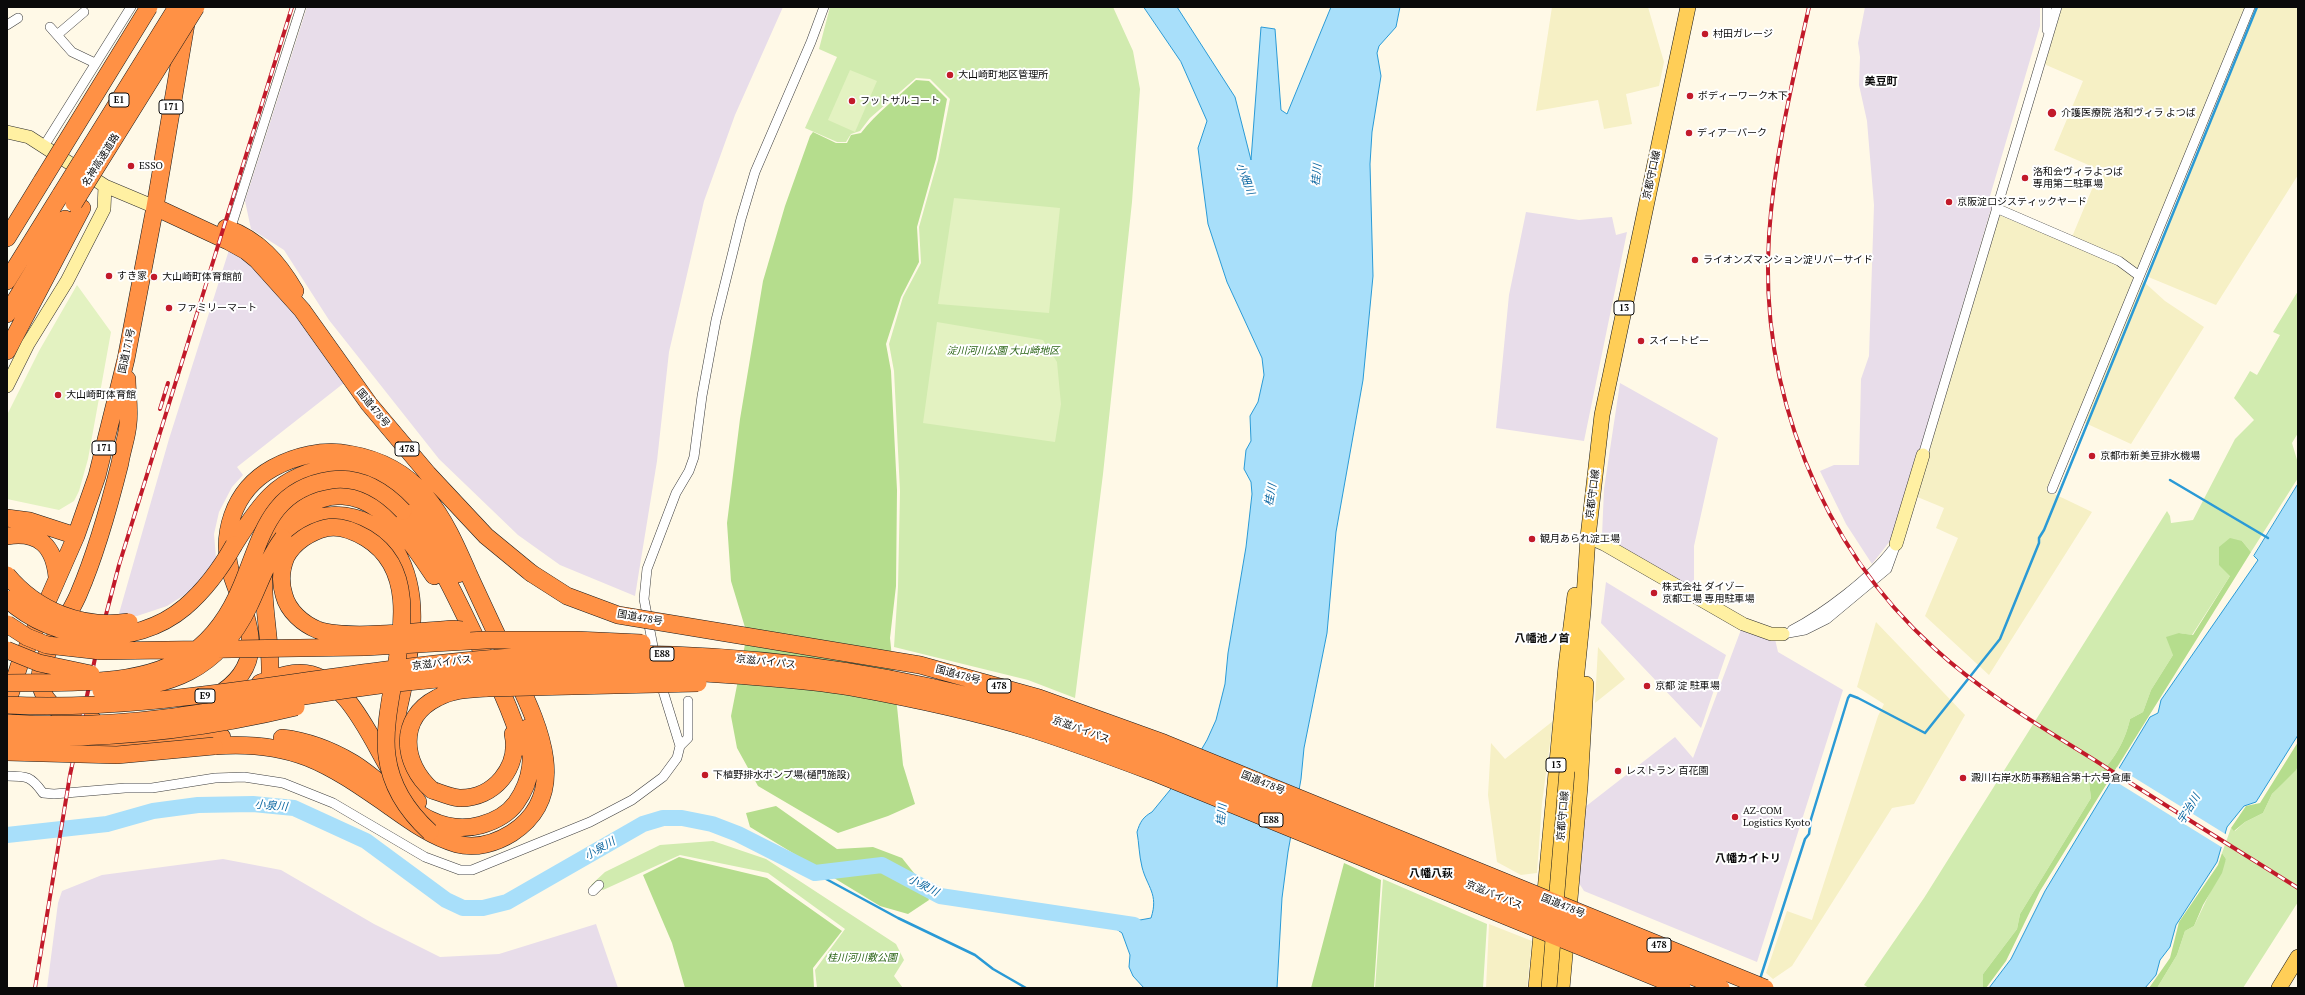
<!DOCTYPE html>
<html>
<head>
<meta charset="utf-8">
<style>
	body { margin:0 }
	#map { position:relative; width:2305px; height:995px; overflow:hidden; background:#fff9e7; font-family:"PT Serif",serif }
	canvas { display:block }
	.frame { position:absolute; inset:0; border:8px solid #0a0a0a; pointer-events:none }
</style>
</head>
<body>
<div id="map">
<canvas width="2305" height="995"></canvas>
<div class="frame"></div>
</div>
<script>
const context = document.querySelector('canvas').getContext('2d');
context.lineJoin = 'round';
function fillPath(path, color) {
  context.fillStyle = color;
  context.fill(path, 'evenodd');
}
function stroke(path, color, width, dash) {
  context.strokeStyle = color;
  context.lineWidth = width;
  context.lineCap = dash ? 'butt' : 'round';
  context.setLineDash(dash || []);
  context.stroke(path);
}
function label(font, color, halo, rows, align = 'center') {
  context.font = font + ' "PT Serif","Noto Sans JP",serif';
  context.lineWidth = 4;
  context.setLineDash([]);
  context.textBaseline = 'middle';
  context.strokeStyle = halo;
  context.fillStyle = color;
  for (const [text, x, y, turn = 0] of rows) {
    context.save();
    context.translate(x, y);
    context.rotate((+turn || 0) * Math.PI / 180);
    context.textAlign = isNaN(turn) ? turn : align;
    if (halo) context.strokeText(text, 0, 0);
    context.fillText(text, 0, 0);
    context.restore();
  }
}
const industrial = new Path2D(`
	M 307,7 L 783,7 L 735,115 L 704,201 L 669,352 L 657,461 L 635,596 L 560,565 L 518,535 L 439,459 L 329,320 L 284,250 L 251,229 L 245,201 Z
	M 1865,7 L 2040,7 L 2040,26 L 1990,196 L 1993,202 L 1904,503 L 1894,536 L 1872,564 L 1846,524 L 1820,471 L 1834,465 L 1859,465 L 1861,379 L 1869,356 L 1874,205 L 1867,121 L 1859,85 L 1860,57 L 1858,43 Z
	M 1526,212 L 1579,220 L 1612,217 L 1616,235 L 1627,232 L 1584,441 L 1496,428 L 1509,295 Z
	M 229,250 L 267,276 L 344,383 L 237,467 L 243,475 L 232,487 L 219,512 L 214,534 L 216,558 L 207,574 L 189,592 L 167,606 L 137,616 L 118,617 L 169,439 Z
	M 1620,383 L 1718,438 L 1694,546 L 1694,589 L 1602,536 L 1604,489 Z
	M 1606,582 L 1726,655 L 1701,728 L 1601,623 Z
	M 1742,627 L 1775,639 L 1778,652 L 1843,690 L 1757,962 L 1584,891 L 1577,880 L 1585,807 L 1675,737 L 1693,758 Z
	M 223,859 L 281,870 L 374,924 L 440,957 L 499,954 L 596,924 L 618,988 L 47,988 L 58,903 L 62,891 L 102,875 Z`);
const farmland = new Path2D(`
	M 1552,7 L 1648,7 L 1664,62 L 1659,86 L 1626,94 L 1632,124 L 1604,129 L 1598,100 L 1536,111 Z
	M 2062,7 L 2249,7 L 2046,490 L 2092,512 L 1989,675 L 1925,616 L 1958,538 L 1936,528 L 1944,508 L 1915,496 L 1999,215 L 2069,244 L 2100,170 L 2054,150 L 2083,81 L 2044,64 Z
	M 2258,7 L 2298,7 L 2298,175 L 2216,305 L 2146,276 Z
	M 2143,281 L 2165,301 L 2204,327 L 2131,444 L 2083,422 Z
	M 1876,622 L 1965,715 L 1914,804 L 1892,808 L 1792,966 L 1773,979 L 1766,973 L 1787,911 L 1812,920 L 1878,716 L 1884,704 L 1857,687 Z
	M 1598,647 L 1625,679 L 1595,703 Z
	M 1553,721 L 1542,803 L 1537,873 L 1521,875 L 1497,862 L 1488,795 L 1491,743 L 1505,759 Z
	M 1489,924 L 1532,941 L 1527,988 L 1486,988 Z`);
const green = new Path2D(`
	M 830,7 L 1113,7 L 1133,51 L 1140,89 L 1132,202 L 1103,474 L 1075,698 L 1028,680 L 894,647 L 898,587 L 900,491 L 894,371 L 889,344 L 903,297 L 921,263 L 919,227 L 938,160 L 950,99 L 930,79 L 916,78 L 870,118 L 860,131 L 851,134 L 846,142 L 837,142 L 805,128 L 837,57 L 819,49 Z
	M 2298,291 L 2298,433 L 2292,443 L 2298,463 L 2298,478 L 2251,552 L 2242,541 L 2230,576 L 2192,635 L 2179,633 L 2173,655 L 2151,690 L 2143,712 L 2130,719 C 2125,743 2110,768 2089,782 L 2091,798 L 2020,914 L 2017,929 L 1983,974 L 1983,988 L 1869,988 L 1864,985 L 1924,898 L 2167,511 L 2170,516 L 2171,523 L 2193,520 L 2235,439 L 2254,420 L 2234,398 L 2250,371 L 2257,375 L 2280,335 L 2273,332 Z
	M 2298,766 L 2298,902 L 2243,988 L 2157,988 L 2177,955 L 2185,931 L 2194,926 L 2226,859 L 2222,853 L 2231,828 L 2235,831 L 2245,822 L 2263,813 L 2272,794 Z
	M 713,841 L 766,859 L 896,944 L 904,960 L 894,976 L 903,988 L 817,988 L 815,970 L 845,929 L 768,873 L 680,855 L 603,890 L 591,885 L 605,872 L 660,845 Z
	M 1383,879 L 1487,924 L 1483,988 L 1375,988 Z`);
const forest = new Path2D(`
	M 916,80 L 929,81 L 947,99 L 936,159 L 917,227 L 919,262 L 901,297 L 886,344 L 891,371 L 897,490 L 896,586 L 890,638 L 903,765 L 915,804 L 888,816 L 838,833 L 758,786 L 737,748 L 731,716 L 747,634 L 731,581 L 727,523 L 740,419 L 763,281 L 785,206 L 810,136 L 813,132 L 836,143 L 847,143 L 851,135 L 861,133 C 876,113 898,97 916,80 Z
	M 2230,538 L 2242,541 L 2251,552 L 2040,891 L 2006,961 L 1986,988 L 1983,988 L 1983,974 L 2017,929 L 2020,914 L 2091,798 L 2089,782 C 2110,768 2125,743 2130,719 L 2143,712 L 2151,690 L 2173,655 L 2166,637 L 2179,633 L 2193,635 L 2230,576 L 2219,565 L 2219,547 Z
	M 2298,742 L 2298,766 L 2296,770 L 2272,794 L 2263,813 L 2245,822 L 2234,831 L 2231,828 L 2246,806 L 2260,803 Z
	M 776,806 L 837,849 L 873,847 L 902,858 L 922,883 L 929,900 L 908,914 L 880,906 L 750,827 L 746,813 Z
	M 2222,853 L 2226,859 L 2222,873 L 2203,905 L 2194,926 L 2185,931 L 2177,955 L 2157,988 L 2149,988 L 2170,958 L 2179,922 L 2218,865 Z
	M 679,857 L 767,878 L 842,931 L 813,968 L 814,988 L 685,988 L 672,943 L 643,875 Z
	M 1344,863 L 1381,880 L 1374,988 L 1311,988 Z`);
const pitch = new Path2D(`
	M 850,70 L 877,81 L 855,132 L 828,120 Z
	M 954,198 L 1060,208 L 1049,313 L 938,304 Z
	M 77,285 L 111,332 L 88,459 L 79,491 L 74,501 L 59,510 L 7,499 L 7,415 L 39,351 Z
	M 937,322 L 1043,340 L 1057,362 L 1061,404 L 1055,442 L 923,423 Z`);
const water = new Path2D(`
	M 1144,7 L 1177,7 L 1235,97 L 1251,160 L 1261,27 L 1275,29 L 1281,110 L 1287,114 L 1331,7 L 1400,7 L 1396,27 L 1379,46 L 1377,53 L 1381,76 L 1372,132 L 1370,164 L 1373,276 L 1363,380 L 1336,532 L 1327,633 L 1304,748 L 1301,779 L 1288,852 L 1282,898 L 1277,988 L 1144,988 L 1133,976 L 1129,967 L 1130,955 L 1122,933 L 1112,926 L 1115,916 L 1140,920 L 1151,918 C 1159,894 1147,887 1142,867 C 1139,855 1139,843 1137,832 C 1140,822 1143,817 1152,812 L 1197,757 L 1207,740 L 1216,720 L 1225,684 L 1228,653 L 1246,547 L 1252,494 L 1251,482 L 1244,469 L 1246,450 L 1251,441 L 1250,416 L 1258,402 L 1264,375 L 1262,358 L 1227,282 L 1208,224 L 1198,148 L 1207,121 L 1181,62 Z
	M 2298,484 L 2298,735 L 2256,802 L 2244,806 L 2227,827 L 2217,862 L 2176,925 L 2170,947 L 2160,960 L 2156,975 L 2145,988 L 1989,988 L 2011,959 L 2045,891 L 2150,717 L 2158,713 L 2161,700 L 2258,560 L 2254,556 Z`);
const pier = new Path2D(`
	M 2117,767 L 2227,835 L 2223,848 L 2110,778 Z`);
const stream = new Path2D(`
	M 2170,480 L 2268,538
	M 815,873 L 898,918 L 975,955 L 993,969 L 1026,988
	M 1760,979 L 1805,839 L 1809,834 L 1811,819 L 1848,698 L 1850,695 L 1858,698 L 1925,733 L 2000,639 L 2039,543 L 2039,538 L 2044,530 L 2257,7`);
const river = new Path2D(`
	M 7,835 L 107,824 L 153,811 L 198,805 L 253,804 L 294,808 L 366,841 L 446,900 L 463,908 L 483,908 L 507,902 L 643,824 L 663,818 L 682,818 L 712,824 L 738,834 L 815,873 L 882,865 L 940,896 L 1134,925`);
const street = new Path2D(`
	M 2047,7 L 2047,30
	M 7,25 L 18,18
	M 50,27 L 72,52 L 95,63
	M 57,35 L 84,12
	M 44,146 L 131,7
	M 1996,208 L 2119,261 L 2138,275
	M 230,230 L 301,7
	M 1923,455 L 2057,7
	M 2052,489 L 2250,7
	M 1792,630 C 1823,614 1871,578 1892,550
	M 1783,634 L 1805,630 L 1827,619 L 1887,569 L 1896,544
	M 655,657 L 644,599 L 647,569 L 676,493 L 689,471 L 694,457 L 702,396 L 716,320 L 741,219 L 755,172 L 811,42 L 824,7
	M 680,746 L 688,738 L 688,701
	M 7,776 C 27,776 31,776 43,793 L 54,794 L 125,788 L 152,788 L 215,778 L 244,777 L 283,783 L 333,803 L 425,857 L 460,870 L 472,870 L 590,822 L 632,800 L 663,777 L 677,758 L 680,746 L 660,681
	M 593,891 L 599,885`);
const secondary = new Path2D(`
	M 7,132 L 29,137 L 105,186 L 155,207
	M 7,386 L 28,344 L 67,281 L 104,209 L 105,186
	M 1588,537 L 1604,544 L 1743,624 L 1771,634 L 1783,634
	M 1896,544 L 1923,455`);
const primary = new Path2D(`
	M 1567,771 L 1583,612 L 1588,537 L 1602,415 L 1688,7
	M 1536,988 L 1566,666 L 1575,595
	M 1562,988 L 1580,787 L 1586,684
	M 2279,988 L 2298,957`);
const highway = new Path2D(`
	M 155,207 L 228,241 L 246,251 L 257,260 L 302,310 L 369,404 L 428,474 L 486,536 L 531,573
	M 226,228 C 259,240 278,262 295,291
	M 7,238 L 42,181
	M 7,281 L 61,194
	M 7,314 L 65,219
	M 7,351 L 82,208
	M 403,511 C 435,551 456,597 478,643 C 495,677 512,711 522,747
	M 7,518 L 30,521 L 76,536
	M 7,536 C 39,531 54,546 57,577
	M 283,538 C 304,519 327,510 355,518 C 372,522 388,536 396,551 C 422,596 411,645 402,693 C 398,711 394,726 395,744 C 396,767 405,784 418,802
	M 234,545 C 245,528 255,511 270,496 C 305,462 362,457 400,489 C 426,511 443,545 458,574
	M 270,672 C 271,633 258,591 267,554 C 272,535 285,519 301,509 C 364,468 404,532 434,576
	M 260,683 C 272,679 285,673 299,673 C 344,672 370,737 390,770
	M 216,696 C 269,665 249,624 233,579 C 218,536 233,490 273,468 C 295,456 323,449 349,454 C 420,466 443,515 469,575 C 481,601 493,627 505,652
	M 7,704 L 19,666 L 76,536 L 97,476 L 126,359 L 155,207 L 186,24
	M 93,720 C 68,716 43,710 40,680 C 38,659 70,616 79,593 C 97,551 109,507 120,463 C 122,450 127,437 128,424 C 130,409 127,393 127,379
	M 282,738 C 308,741 331,750 353,763 C 394,788 427,840 481,825 C 495,821 508,814 516,803 C 533,779 534,755 527,728
	M 93,744 L 222,737
	M 214,746 C 293,740 327,763 389,806 C 410,821 432,837 457,844 C 476,849 496,843 512,833 C 572,794 538,724 515,675
	M 432,790 C 441,793 450,797 459,798 C 494,799 520,767 513,734`);
const rail = new Path2D(`
	M 1809,7 C 1792,83 1774,158 1769,236 C 1759,388 1820,545 1934,648 C 1983,693 2040,726 2096,761 C 2163,804 2231,846 2298,888
	M 160,409 L 168,383
	M 35,988 L 70,775 L 97,649 L 119,565 L 292,7`);
const primaryBridge = new Path2D(`
	M 1549,988 L 1567,771`);
const highwayBridge = new Path2D(`
	M 42,181 L 149,7
	M 61,194 L 177,7
	M 74,203 L 196,7
	M 531,573 L 567,596 L 618,615 L 920,665 L 1039,698 L 1164,743 L 1765,988
	M 7,575 C 37,611 82,629 129,622
	M 7,599 C 55,643 134,650 185,607 C 206,589 221,568 234,545
	M 7,624 L 27,637 L 47,645 L 101,651 L 365,647 L 486,640 L 576,640 L 642,643
	M 7,650 L 39,663 L 91,674
	M 7,683 C 65,682 144,688 192,653 C 216,636 231,612 242,585 C 262,537 269,489 331,480 C 360,476 384,491 403,511
	M 101,691 C 169,688 218,671 249,606 C 260,583 268,558 283,538
	M 7,705 C 130,711 249,688 371,672 C 456,660 542,652 628,654 C 744,655 861,669 973,697 C 1086,724 1193,772 1300,816 C 1440,873 1581,931 1721,988
	M 7,723 C 59,726 113,725 165,718 C 246,707 326,690 407,682 C 516,670 625,667 734,675 C 773,678 812,680 850,687 C 911,698 973,711 1032,729 C 1073,742 1113,757 1153,772 L 1682,988
	M 7,736 C 105,741 200,730 296,707
	M 7,752 L 117,755 L 214,746
	M 432,790 C 402,764 397,718 437,698 C 453,689 471,689 488,688 L 698,683
	M 430,832 C 407,811 391,787 387,756 C 378,691 438,582 366,538 C 354,531 340,525 326,528 C 310,532 294,542 286,557 C 281,569 280,582 284,595 C 288,611 303,624 318,630 C 346,640 420,631 453,629 L 462,630`);
const markers = [
	[1705,34,4,"#c21a2a"],
	[950,75,4,"#c21a2a"],
	[1690,96,4,"#c21a2a"],
	[852,101,4,"#c21a2a"],
	[2052,113,5,"#c21a2a"],
	[1689,133,4,"#c21a2a"],
	[131,166,4,"#c21a2a"],
	[2025,178,4,"#c21a2a"],
	[1949,202,4,"#c21a2a"],
	[1695,260,4,"#c21a2a"],
	[109,276,4,"#c21a2a"],
	[154,277,4,"#c21a2a"],
	[169,308,4,"#c21a2a"],
	[1641,341,4,"#c21a2a"],
	[58,395,4,"#c21a2a"],
	[2092,456,4,"#c21a2a"],
	[1532,539,4,"#c21a2a"],
	[1654,593,4,"#c21a2a"],
	[1647,686,4,"#c21a2a"],
	[1618,771,4,"#c21a2a"],
	[705,775,4,"#c21a2a"],
	[1963,778,4,"#c21a2a"],
	[1735,817,4,"#c21a2a"]
];
const shields = [
	[119,100,20],
	[171,107,24],
	[1624,308,20],
	[104,448,24],
	[407,449,24],
	[662,654,24],
	[999,686,24],
	[205,696,20],
	[1556,765,20],
	[1271,820,24],
	[1659,945,24]
];
const shieldNames = [
	["E1",119,100],
	["171",171,107],
	["13",1624,308],
	["171",104,448],
	["478",407,449],
	["E88",662,654],
	["478",999,686],
	["E9",205,696],
	["13",1556,765],
	["E88",1271,820],
	["478",1659,945]
];
const poiNames = [
	["村田ガレージ",1713,34],
	["大山崎町地区管理所",958,75],
	["ボディーワーク木下",1698,96],
	["フットサルコート",860,101],
	["介護医療院 洛和ヴィラ よつば",2061,113],
	["ディア―パーク",1697,133],
	["ESSO",139,166],
	["洛和会ヴィラよつば",2033,172],
	["専用第二駐車場",2033,184],
	["京阪淀ロジスティックヤード",1957,202],
	["ライオンズマンション淀リバーサイド",1703,260],
	["すき家",117,276],
	["大山崎町体育館前",162,277],
	["ファミリーマート",177,308],
	["スイートピー",1649,341],
	["大山崎町体育館",66,395],
	["京都市新美豆排水機場",2100,456],
	["観月あられ淀工場",1540,539],
	["株式会社 ダイゾー",1662,587],
	["京都工場 専用駐車場",1662,599],
	["京都 淀 駐車場",1655,686],
	["レストラン 百花園",1626,771],
	["下植野排水ポンプ場(樋門施設)",713,775],
	["澱川右岸水防事務組合第十六号倉庫",1971,778],
	["AZ-COM",1743,811],
	["Logistics Kyoto",1743,823]
];
const streetNames = [
	["名神高速道路",101,160,-58],
	["京都守口線",1652,175,-78],
	["国道171号",127,351,-78],
	["国道478号",373,408,51],
	["京都守口線",1593,494,-83],
	["国道478号",640,618,10],
	["京滋バイパス",766,662,6],
	["京滋バイパス",442,663,-7],
	["国道478号",958,675,15],
	["京滋バイパス",1081,730,20],
	["国道478号",1263,783,22],
	["京都守口線",1563,816,-85],
	["京滋バイパス",1494,895,22],
	["国道478号",1563,906,22]
];
const parkNames = [
	["淀川河川公園 大山崎地区",1003,351],
	["桂川河川敷公園",862,958]
];
const neighbourhoodNames = [
	["美豆町",1881,82],
	["八幡池ノ首",1542,639],
	["八幡カイトリ",1748,859],
	["八幡八萩",1431,874]
];
const waterNames = [
	["桂川",1317,175,-84],
	["小畑川",1245,179,69],
	["桂川",1271,495,-79],
	["小泉川",271,806,5],
	["宇治川",2189,809,-59],
	["桂川",1222,815,-84],
	["小泉川",600,849,-30],
	["小泉川",923,886,27]
];
fillPath(industrial, '#e8ddea');
fillPath(farmland, '#f6f0c5');
fillPath(green, '#d1ebaf');
fillPath(forest, '#b5dd8d');
fillPath(pitch, '#e3f2c1');
fillPath(water, '#a8dffa');
stroke(water, '#2a9ad6', 1);
fillPath(pier, '#fff9e7');
stroke(stream, '#2a9ad6', 2.5);
stroke(river, '#a8dffa', 16);
stroke(street, '#3d3d3d', 10);
stroke(secondary, '#2c2c2c', 14);
stroke(primary, '#1b1b1b', 16);
stroke(highway, '#1b1b1b', 18);
stroke(street, '#fff', 9);
stroke(secondary, '#fff0a2', 13);
stroke(primary, '#ffce57', 15);
stroke(highway, '#ff9145', 17);
stroke(rail, '#c21a2a', 4);
stroke(rail, '#fff', 2.5, [8]);
stroke(primaryBridge, '#1b1b1b', 16, []);
stroke(highwayBridge, '#1b1b1b', 18, []);
stroke(primaryBridge, '#ffce57', 15);
stroke(highwayBridge, '#ff9145', 17);
for (const [x, y, r, color] of markers) {
  const dot = new Path2D();
  dot.arc(x, y, r, 0, 2 * Math.PI);
  context.fillStyle = color;
  context.fill(dot);
  stroke(dot, '#fff', 1.5);
}
for (const [x, y, w] of shields) {
  const box = new Path2D();
  box.roundRect(x - w / 2, y - 7, w, 14, 3);
  context.fillStyle = '#fff';
  context.fill(box);
  stroke(box, '#0a0a0a', 1);
}
label('bold 9px', '#0a0a0a', null, shieldNames);
label('10px', '#0a0a0a', '#fff', poiNames, 'left');
label('10px', '#0a0a0a', '#fff', streetNames);
label('italic 10px', '#2b6417', '#fff', parkNames);
label('bold 11px', '#0a0a0a', '#fff', neighbourhoodNames);
label('italic 11px', '#0d68a2', '#fff', waterNames);
</script>
</body>
</html>
